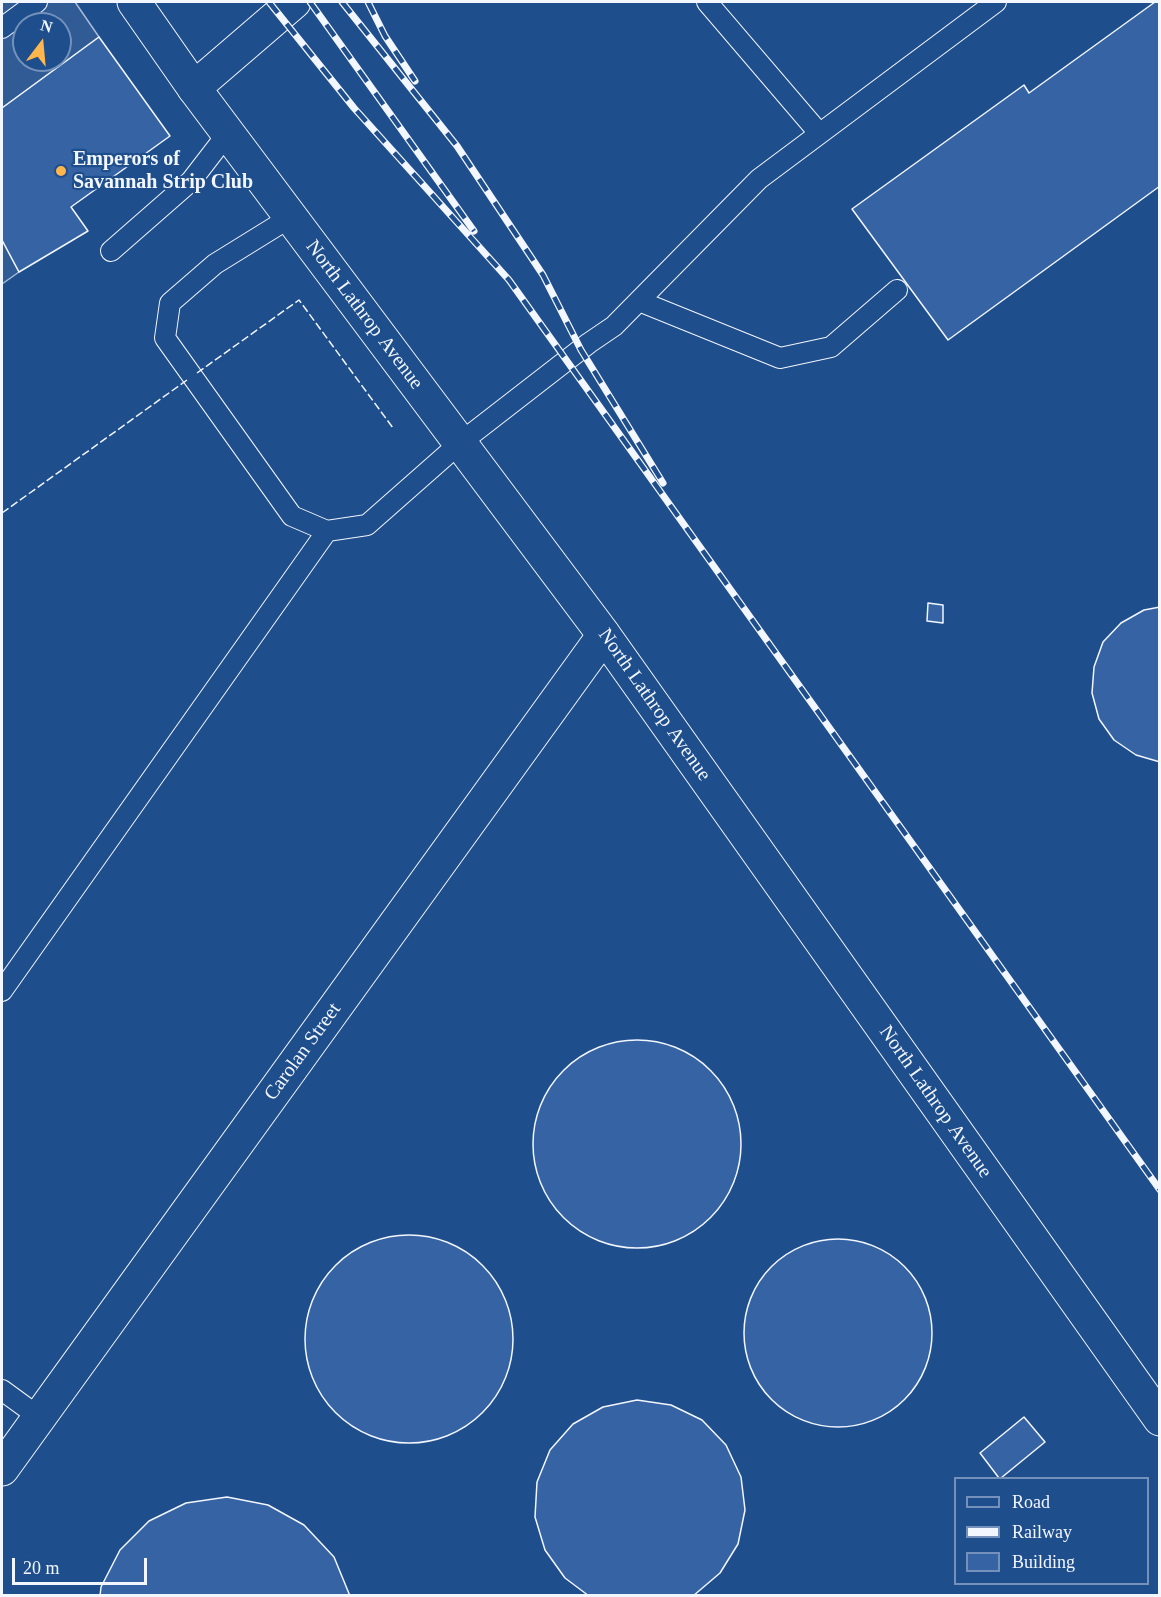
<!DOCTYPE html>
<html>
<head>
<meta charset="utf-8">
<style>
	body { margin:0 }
	#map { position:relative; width:1161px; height:1597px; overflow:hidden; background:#1f4e8c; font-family:"Times New Roman",serif }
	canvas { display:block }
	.frame { position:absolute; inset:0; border:3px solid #f2f6ff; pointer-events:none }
	.legend { position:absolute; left:954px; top:1477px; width:195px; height:108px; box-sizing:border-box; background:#1f4e8c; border:2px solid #7391ba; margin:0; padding:8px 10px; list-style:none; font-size:18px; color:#f2f6ff }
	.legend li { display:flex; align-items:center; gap:12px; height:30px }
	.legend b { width:30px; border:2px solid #7391ba }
	.north { position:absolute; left:12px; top:12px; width:60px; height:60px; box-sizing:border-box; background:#1f4e8c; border:2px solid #7391ba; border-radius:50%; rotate:16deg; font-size:16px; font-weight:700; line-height:24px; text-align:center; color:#f2f6ff }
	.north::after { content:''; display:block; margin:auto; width:21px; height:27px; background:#ffb74d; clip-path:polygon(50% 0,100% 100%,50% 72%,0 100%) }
	.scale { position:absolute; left:12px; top:1558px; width:135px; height:27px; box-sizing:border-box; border:3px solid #f2f6ff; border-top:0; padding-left:8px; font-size:18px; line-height:21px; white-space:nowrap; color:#f2f6ff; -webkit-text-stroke:4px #1f4e8c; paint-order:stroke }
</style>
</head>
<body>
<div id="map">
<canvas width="1161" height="1597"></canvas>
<div class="frame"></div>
<ul class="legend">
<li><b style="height:8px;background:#1f4e8c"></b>Road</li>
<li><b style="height:8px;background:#f2f6ff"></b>Railway</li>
<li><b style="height:16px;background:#3563a3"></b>Building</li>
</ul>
<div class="north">N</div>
<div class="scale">20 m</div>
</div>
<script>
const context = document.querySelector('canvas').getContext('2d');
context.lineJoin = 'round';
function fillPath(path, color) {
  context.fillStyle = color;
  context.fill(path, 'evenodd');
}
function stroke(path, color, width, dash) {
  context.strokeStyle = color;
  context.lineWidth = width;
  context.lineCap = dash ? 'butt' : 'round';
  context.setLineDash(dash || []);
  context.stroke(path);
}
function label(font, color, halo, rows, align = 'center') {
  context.font = font + ' "Times New Roman",serif';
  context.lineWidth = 4.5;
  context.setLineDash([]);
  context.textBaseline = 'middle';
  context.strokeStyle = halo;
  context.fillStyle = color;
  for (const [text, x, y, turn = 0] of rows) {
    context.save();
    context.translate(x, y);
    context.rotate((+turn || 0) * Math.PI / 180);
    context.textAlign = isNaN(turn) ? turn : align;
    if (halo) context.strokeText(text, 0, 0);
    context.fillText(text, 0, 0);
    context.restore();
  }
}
const built = new Path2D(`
	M 2,2 L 75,2 L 99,37 L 2,108 ZM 24,24 L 60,24 L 60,60 L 24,60 Z
	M 2,240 L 19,272 L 2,284 Z`);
const building = new Path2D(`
	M 1155,2 L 1160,2 L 1160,186 L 948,340 L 852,209 L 1024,85 L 1029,93 Z
	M 99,37 L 170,136 L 71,207 L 88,231 L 19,272 L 2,240 L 2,108 Z
	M 928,603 L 943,605 L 943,623 L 927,621 Z
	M 1160,607 L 1160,762 L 1136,755 L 1114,740 L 1099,719 L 1092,693 L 1094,667 L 1103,642 L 1121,623 L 1144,610 Z
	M533 1144a104 104 0 1 1 208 0a104 104 0 1 1-208 0Z
	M305 1339a104 104 0 1 1 208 0a104 104 0 1 1-208 0Z
	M744 1333a94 94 0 1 1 188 0a94 94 0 1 1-188 0Z
	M 637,1400 L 671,1405 L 702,1420 L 726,1445 L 741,1477 L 745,1510 L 738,1544 L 720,1573 L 693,1596 L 589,1596 L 565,1578 L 545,1550 L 535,1517 L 537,1482 L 550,1450 L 573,1424 L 603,1407 Z
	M 1024,1417 L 1045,1442 L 1001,1478 L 999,1478 L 980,1453 Z
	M 227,1497 L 268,1505 L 304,1525 L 334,1557 L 350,1596 L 100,1596 L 101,1587 L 120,1550 L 149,1521 L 186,1503 Z`);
const service = new Path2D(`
	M 707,2 L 819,133
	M 2,28 L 37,2
	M 291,217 L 215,264 L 170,303 L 165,338 L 292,516 L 327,531 L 367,525 L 460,443 L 589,343 L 614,326 L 759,179 L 996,2
	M 111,251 L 191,181 L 228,133
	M 639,301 L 780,358 L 831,347 L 897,290
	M 2,991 L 327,531
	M 2,1390 L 39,1417`);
const minor = new Path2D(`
	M 194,88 L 294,2`);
const tertiary = new Path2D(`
	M 134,2 L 194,88 L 604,635 L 1160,1419
	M 2,1469 L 604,635`);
const rail = new Path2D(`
	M 269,2 L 354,108 L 509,280 L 1160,1190
	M 310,2 L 474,231
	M 342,2 L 457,146 L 543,275 L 581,350 L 663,483
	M 368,2 L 385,36 L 415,81`);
const fence = new Path2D(`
	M 197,373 L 299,300 L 393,428
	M 2,513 L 187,380`);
const markers = [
	[61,171,6,"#ffb74d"]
];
const poiNames = [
	["Emperors of",73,160],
	["Savannah Strip Club",73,183]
];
const streetNames = [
	["North Lathrop Avenue",364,315,53],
	["North Lathrop Avenue",654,705,55],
	["Carolan Street",303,1052,-54],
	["North Lathrop Avenue",935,1102,55]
];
fillPath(built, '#305b95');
stroke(built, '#a8bbd7', 1.5);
fillPath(building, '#3563a3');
stroke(building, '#f2f6ff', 1.5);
stroke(service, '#f2f6ff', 22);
stroke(minor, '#f2f6ff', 35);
stroke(tertiary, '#f2f6ff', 35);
stroke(service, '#1f4e8c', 20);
stroke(minor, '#1f4e8c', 33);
stroke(tertiary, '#1f4e8c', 33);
stroke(rail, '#f2f6ff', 7);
stroke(rail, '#1f4e8c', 4.5, [14]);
stroke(fence, '#f2f6ff', 1.5, [8, 3]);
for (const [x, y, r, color] of markers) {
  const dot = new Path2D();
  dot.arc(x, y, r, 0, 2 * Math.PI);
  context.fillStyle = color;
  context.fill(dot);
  stroke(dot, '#1f4e8c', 2);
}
label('bold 20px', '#f2f6ff', '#1f4e8c', poiNames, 'left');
label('20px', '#f2f6ff', '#1f4e8c', streetNames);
</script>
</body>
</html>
